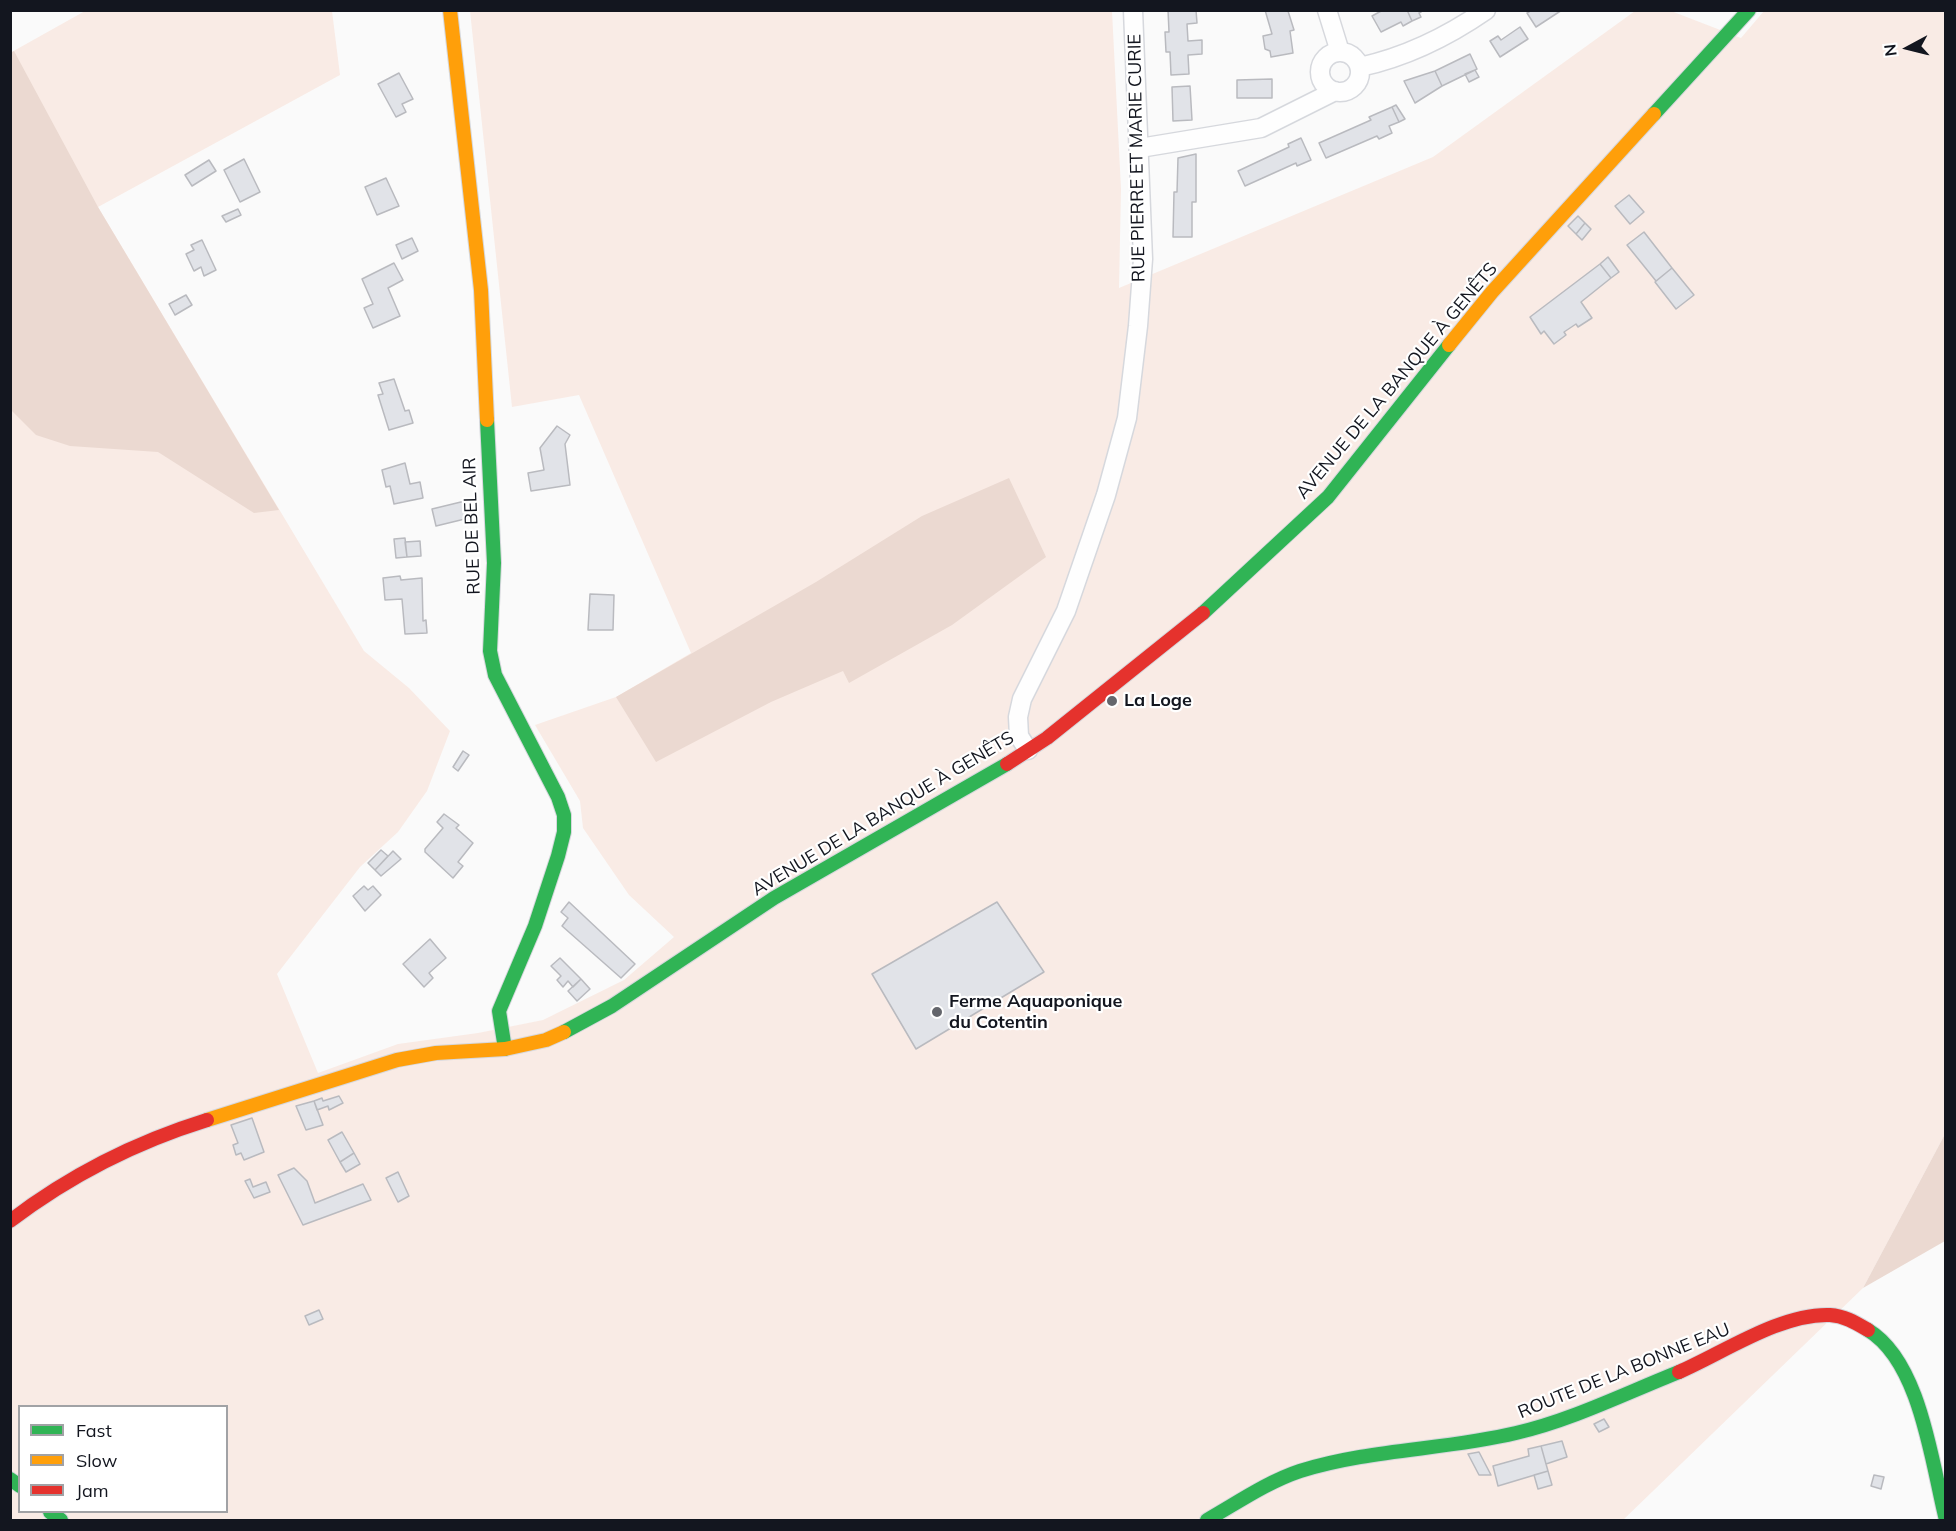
<!DOCTYPE html>
<html>
<head>
<meta charset="utf-8">
<style>
	body { margin:0 }
	#map { position:relative; width:1956px; height:1531px; overflow:hidden; background:#fafafa; font-family:Mulish,sans-serif }
	canvas { display:block }
	.frame { position:absolute; inset:0; border:12px solid #13161f; pointer-events:none }
	.legend { position:absolute; left:18px; top:1405px; width:210px; height:108px; box-sizing:border-box; background:#fff; border:2px solid #a1a2a5; margin:0; padding:8px 10px; list-style:none; font-size:18px; color:#13161f }
	.legend li { display:flex; align-items:center; gap:12px; height:30px }
	.legend b { width:30px; border:2px solid #a1a2a5 }
	.north { position:absolute; left:1878px; top:18px; width:60px; height:60px; -webkit-text-stroke:4px #fff; paint-order:stroke; rotate:263deg; font-size:16px; font-weight:700; line-height:24px; text-align:center; color:#13161f }
	.north::after { content:''; display:block; margin:auto; width:21px; height:27px; background:#13161f; clip-path:polygon(50% 0,100% 100%,50% 72%,0 100%) }
</style>
</head>
<body>
<div id="map">
<canvas width="1956" height="1531"></canvas>
<div class="frame"></div>
<ul class="legend">
<li><b style="height:8px;background:#30b455"></b>Fast</li>
<li><b style="height:8px;background:#ff9f0a"></b>Slow</li>
<li><b style="height:8px;background:#e5322d"></b>Jam</li>
</ul>
<div class="north">N</div>
</div>
<script>
const context = document.querySelector('canvas').getContext('2d');
context.lineJoin = 'round';
function fillPath(path, color) {
  context.fillStyle = color;
  context.fill(path, 'evenodd');
}
function stroke(path, color, width, dash) {
  context.strokeStyle = color;
  context.lineWidth = width;
  context.lineCap = dash ? 'butt' : 'round';
  context.setLineDash(dash || []);
  context.stroke(path);
}
function label(font, color, halo, rows, align = 'center') {
  context.font = font + ' Mulish,sans-serif';
  context.lineWidth = 4.5;
  context.setLineDash([]);
  context.textBaseline = 'middle';
  context.strokeStyle = halo;
  context.fillStyle = color;
  for (const [text, x, y, turn = 0] of rows) {
    context.save();
    context.translate(x, y);
    context.rotate((+turn || 0) * Math.PI / 180);
    context.textAlign = isNaN(turn) ? turn : align;
    if (halo) context.strokeText(text, 0, 0);
    context.fillText(text, 0, 0);
    context.restore();
  }
}
const green = new Path2D(`
	M 85,11 L 332,11 L 340,75 L 98,207 L 364,651 L 409,688 L 450,731 L 427,791 L 398,832 L 360,867 L 277,974 L 318,1073 L 398,1044 L 478,1033 L 543,1020 L 624,980 L 674,937 L 629,895 L 583,828 L 580,801 L 535,725 L 616,697 L 691,653 L 579,395 L 512,407 L 470,11 L 1112,11 L 1121,189 L 1119,288 L 1433,157 L 1635,11 L 1671,11 L 1741,38 L 1764,11 L 1945,11 L 1945,1134 L 1863,1288 L 1623,1520 L 11,1520 L 10,53 ZM 20,1406 L 226,1406 L 226,1512 L 20,1512 Z`);
const forest = new Path2D(`
	M 14,51 L 98,207 L 279,510 L 254,513 L 158,452 L 70,446 L 36,435 L 11,410 L 10,53 Z
	M 1009,478 L 1046,557 L 952,625 L 849,683 L 843,671 L 771,702 L 656,762 L 616,697 L 816,582 L 922,516 Z
	M 1945,1134 L 1945,1241 L 1863,1288 Z`);
const building = new Path2D(`
	M 1168,10 L 1196,10 L 1197,23 L 1187,24 L 1188,41 L 1202,40 L 1202,54 L 1188,55 L 1189,74 L 1171,75 L 1170,52 L 1166,52 L 1165,32 L 1169,32 Z
	M 1265,10 L 1288,11 L 1294,30 L 1290,31 L 1293,53 L 1271,57 L 1270,51 L 1265,49 L 1263,36 L 1272,34 Z
	M 1383,10 L 1407,10 L 1412,21 L 1403,26 L 1401,22 L 1381,32 L 1372,16 Z
	M 1407,10 L 1424,10 L 1419,13 L 1421,17 L 1412,21 Z
	M 1532,10 L 1562,10 L 1536,27 L 1527,13 Z
	M 1520,27 L 1528,39 L 1500,57 L 1490,41 L 1498,36 L 1501,40 Z
	M 1470,54 L 1477,69 L 1442,86 L 1435,71 Z
	M 1475,70 L 1479,77 L 1469,82 L 1465,74 Z
	M 1435,71 L 1442,86 L 1415,103 L 1404,81 Z
	M 399,73 L 413,99 L 402,104 L 406,112 L 396,117 L 378,84 Z
	M 1272,79 L 1272,98 L 1237,98 L 1237,80 Z
	M 1190,86 L 1192,120 L 1173,121 L 1172,87 Z
	M 1396,105 L 1405,119 L 1399,122 L 1392,107 Z
	M 1392,107 L 1399,122 L 1389,126 L 1392,133 L 1379,139 L 1377,136 L 1326,158 L 1319,143 L 1371,120 L 1369,117 Z
	M 1301,138 L 1311,160 L 1297,166 L 1296,163 L 1245,186 L 1238,171 L 1289,147 L 1288,144 Z
	M 1196,154 L 1196,202 L 1192,202 L 1192,237 L 1173,237 L 1174,192 L 1177,192 L 1178,158 Z
	M 244,159 L 260,192 L 240,202 L 224,170 Z
	M 209,160 L 216,171 L 192,186 L 185,175 Z
	M 386,178 L 399,206 L 377,215 L 365,187 Z
	M 1629,195 L 1644,212 L 1630,224 L 1615,206 Z
	M 238,209 L 241,215 L 226,222 L 222,216 Z
	M 1578,216 L 1585,223 L 1576,234 L 1568,226 Z
	M 1585,223 L 1591,229 L 1582,240 L 1576,234 Z
	M 1644,232 L 1672,268 L 1656,281 L 1627,245 Z
	M 412,238 L 418,251 L 402,259 L 396,245 Z
	M 202,240 L 216,270 L 204,276 L 201,267 L 194,271 L 186,254 L 194,250 L 191,245 Z
	M 1608,257 L 1619,272 L 1611,278 L 1600,264 Z
	M 394,263 L 403,280 L 388,288 L 400,316 L 373,328 L 364,308 L 373,304 L 362,279 Z
	M 1600,264 L 1611,278 L 1581,302 L 1592,318 L 1578,327 L 1576,324 L 1564,332 L 1566,335 L 1554,344 L 1544,331 L 1541,334 L 1530,317 Z
	M 1672,268 L 1694,295 L 1676,309 L 1655,282 Z
	M 186,295 L 192,305 L 175,315 L 169,304 Z
	M 394,379 L 405,411 L 409,410 L 413,423 L 389,430 L 378,395 L 383,394 L 379,383 Z
	M 557,426 L 570,435 L 565,444 L 570,485 L 531,491 L 528,473 L 544,470 L 540,448 Z
	M 405,463 L 410,484 L 420,482 L 423,498 L 394,504 L 390,486 L 386,487 L 382,470 Z
	M 465,501 L 469,518 L 436,526 L 432,509 Z
	M 405,538 L 407,557 L 396,558 L 394,539 Z
	M 420,541 L 421,556 L 407,557 L 405,542 Z
	M 400,576 L 401,580 L 422,578 L 423,621 L 426,620 L 427,633 L 405,634 L 402,599 L 385,600 L 383,578 Z
	M 590,594 L 614,595 L 613,630 L 588,630 Z
	M 463,751 L 469,755 L 458,771 L 453,767 Z
	M 444,814 L 459,825 L 456,828 L 473,843 L 458,862 L 463,866 L 453,878 L 425,852 L 425,849 L 443,828 L 437,822 Z
	M 381,850 L 388,856 L 375,870 L 368,863 Z
	M 393,851 L 401,859 L 381,876 L 375,870 Z
	M 364,886 L 368,890 L 373,886 L 381,895 L 365,911 L 353,896 Z
	M 569,902 L 635,964 L 621,978 L 562,926 L 568,918 L 561,912 Z
	M 997,902 L 1044,972 L 916,1049 L 872,974 Z
	M 430,939 L 446,958 L 429,973 L 433,978 L 424,987 L 403,964 Z
	M 560,958 L 581,979 L 573,987 L 568,981 L 563,987 L 557,980 L 561,976 L 551,966 Z
	M 581,979 L 590,989 L 577,1001 L 568,991 Z
	M 339,1096 L 343,1103 L 329,1110 L 328,1106 L 317,1110 L 314,1101 L 322,1098 L 323,1101 Z
	M 314,1101 L 323,1125 L 306,1130 L 296,1106 Z
	M 252,1118 L 264,1152 L 244,1160 L 241,1153 L 236,1155 L 233,1145 L 238,1143 L 231,1125 Z
	M 342,1132 L 354,1153 L 340,1162 L 328,1140 Z
	M 354,1153 L 360,1164 L 346,1172 L 340,1162 Z
	M 294,1168 L 307,1181 L 315,1203 L 363,1184 L 371,1200 L 303,1225 L 278,1175 Z
	M 398,1172 L 409,1196 L 398,1202 L 386,1178 Z
	M 250,1179 L 253,1187 L 266,1182 L 270,1192 L 254,1198 L 245,1181 Z
	M 319,1310 L 323,1319 L 309,1325 L 305,1316 Z
	M 1604,1419 L 1609,1427 L 1599,1432 L 1594,1424 Z
	M 1562,1441 L 1567,1457 L 1546,1464 L 1541,1446 Z
	M 1541,1446 L 1548,1471 L 1498,1486 L 1493,1466 L 1529,1456 L 1528,1449 Z
	M 1479,1452 L 1491,1475 L 1479,1475 L 1468,1454 Z
	M 1548,1471 L 1552,1485 L 1538,1489 L 1534,1475 Z
	M 1874,1475 L 1884,1477 L 1881,1489 L 1871,1486 Z`);
const street = new Path2D(`
	M 1327,10 L 1340,52
	M1320 72a20 20 0 1 1 40 0a20 20 0 1 1-40 0Z
	M 1360,67 C 1406,57 1447,37 1486,10
	M 1140,148 L 1261,128 L 1335,91
	M 1028,750 L 1019,736 L 1018,717 L 1022,699 L 1066,611 L 1106,495 L 1127,418 L 1138,326 L 1143,259 L 1133,10`);
const fast = new Path2D(`
	M 1654,114 L 1749,10
	M 487,420 L 494,563 L 490,651 L 495,675 L 558,797 L 564,815 L 564,832 L 558,856 L 535,926 L 499,1011 L 505,1049
	M 1203,613 L 1328,497 L 1449,345
	M 564,1032 L 612,1006 L 774,898 L 1007,764
	M 1868,1330 C 1921,1362 1932,1465 1946,1520
	M 10,1479 L 20,1486
	M 50,1512 L 61,1520
	M 1207,1520 C 1237,1503 1267,1482 1300,1471 C 1370,1449 1445,1450 1516,1433 C 1572,1420 1626,1393 1679,1372`);
const slow = new Path2D(`
	M 450,10 L 481,290 L 487,420
	M 1449,345 L 1492,292 L 1654,114
	M 207,1120 L 397,1060 L 436,1053 L 505,1049 L 546,1040 L 564,1032`);
const jam = new Path2D(`
	M 1007,764 L 1047,738 L 1203,613
	M 10,1221 C 69,1176 136,1142 207,1120
	M 1679,1372 C 1723,1353 1781,1313 1830,1315 C 1845,1316 1856,1323 1868,1330`);
const markers = [
	[1112,701,6,"#64666c"],
	[937,1012,6,"#64666c"]
];
const streetNames = [
	["RUE PIERRE ET MARIE CURIE",1137,158,-91],
	["AVENUE DE LA BANQUE À GENÊTS",1397,381,-50],
	["RUE DE BEL AIR",472,526,-92],
	["AVENUE DE LA BANQUE À GENÊTS",883,814,-31],
	["ROUTE DE LA BONNE EAU",1624,1371,-22]
];
const poiNames = [
	["La Loge",1124,701],
	["Ferme Aquaponique",949,1002],
	["du Cotentin",949,1023]
];
fillPath(green, '#f9ebe5');
fillPath(forest, '#ebd9d1');
fillPath(building, '#e1e3e8');
stroke(building, '#b9babf', 1.5);
stroke(street, '#d6d8dd', 21);
stroke(fast, '#d6d8dd', 16);
stroke(slow, '#d6d8dd', 16);
stroke(jam, '#d6d8dd', 16);
stroke(street, '#fefefe', 18);
stroke(fast, '#30b455', 14);
stroke(slow, '#ff9f0a', 14);
stroke(jam, '#e5322d', 14);
for (const [x, y, r, color] of markers) {
  const dot = new Path2D();
  dot.arc(x, y, r, 0, 2 * Math.PI);
  context.fillStyle = color;
  context.fill(dot);
  stroke(dot, '#fff', 2);
}
label('18px', '#13161f', '#fff', streetNames);
label('bold 18px', '#13161f', '#fff', poiNames, 'left');
</script>
</body>
</html>
